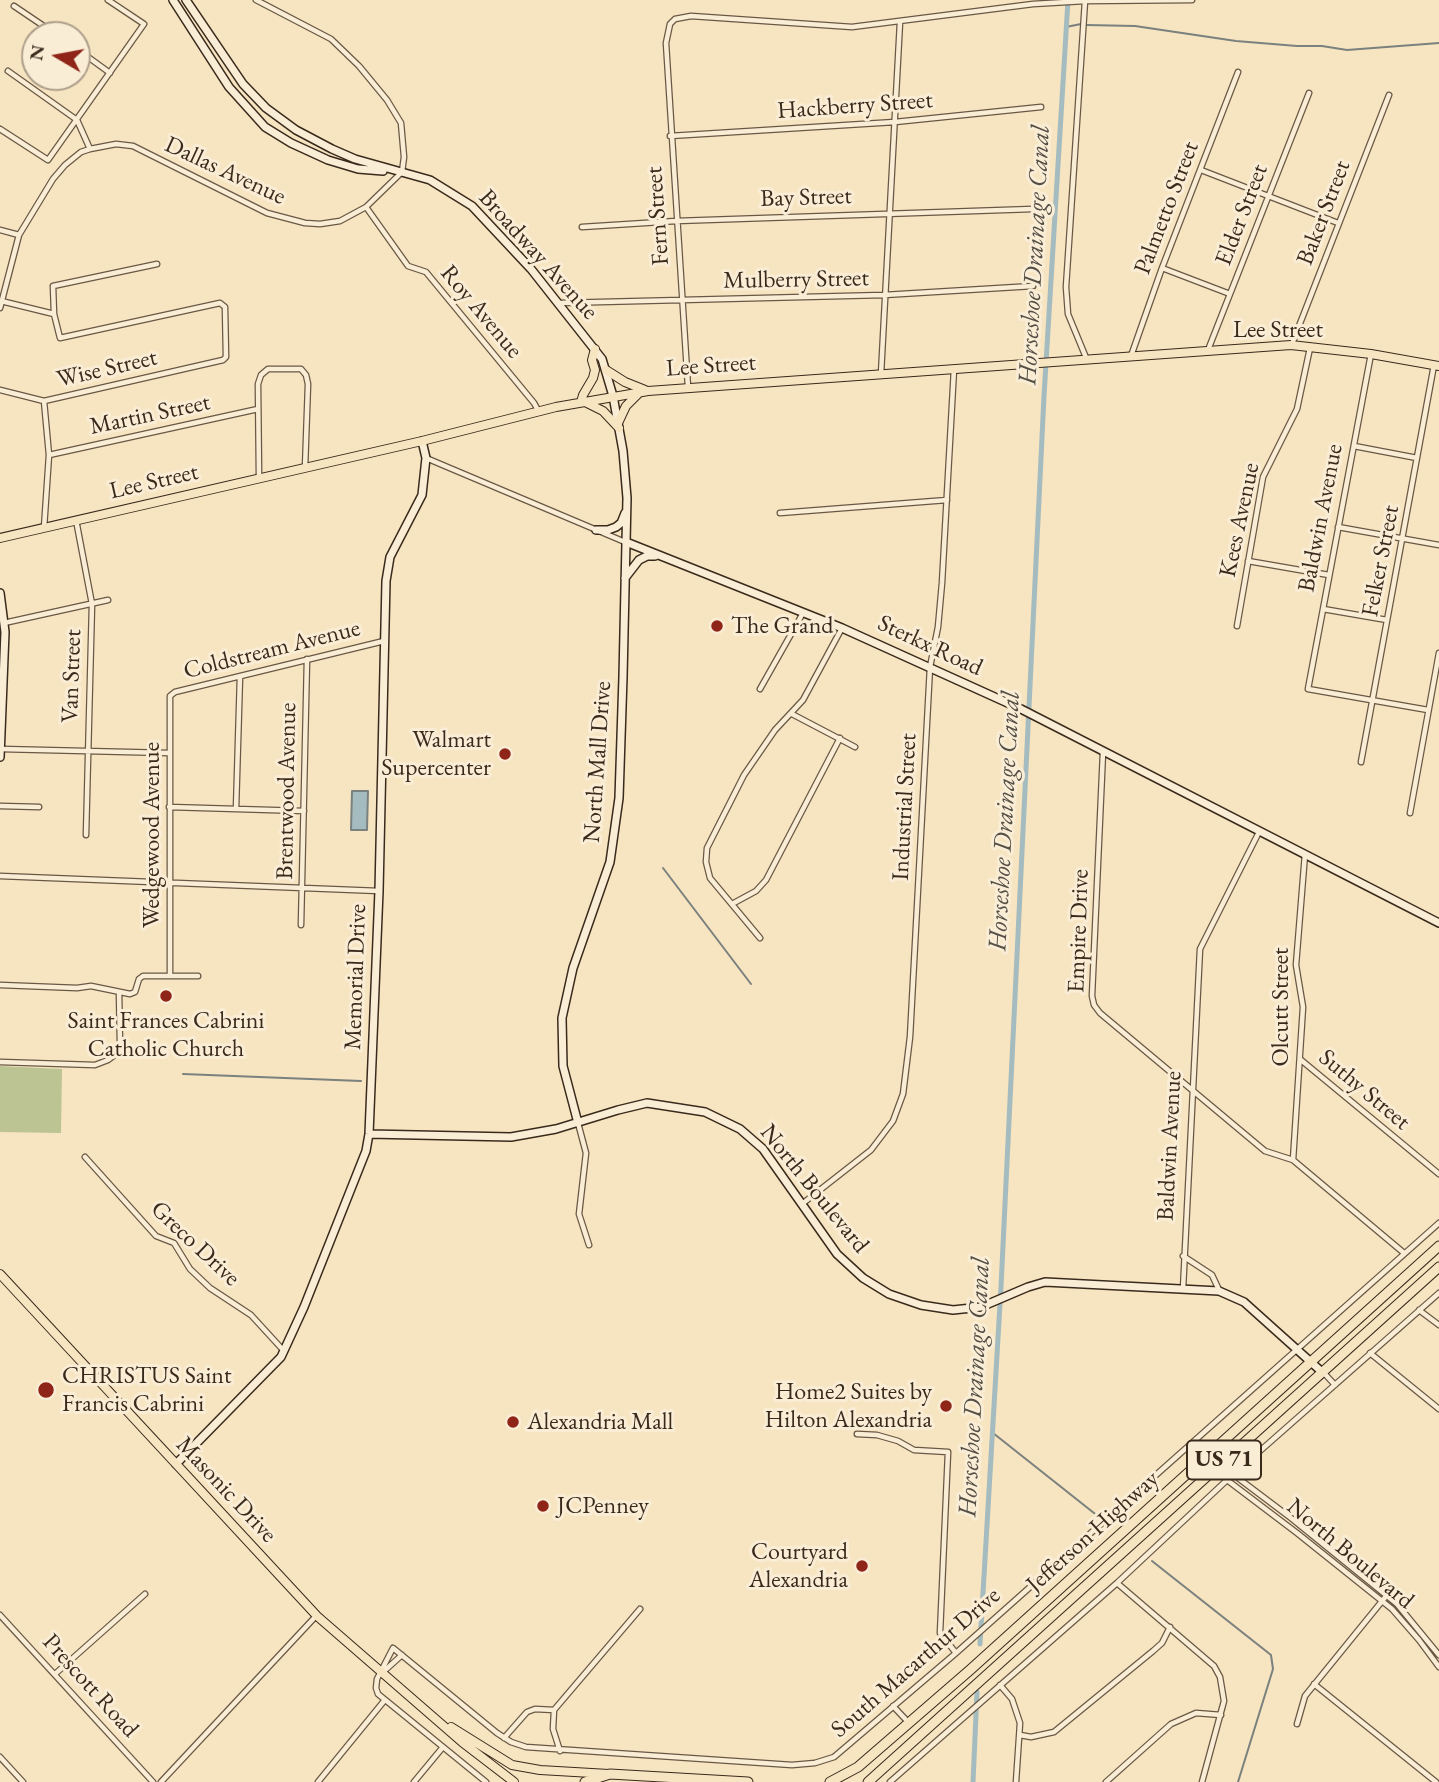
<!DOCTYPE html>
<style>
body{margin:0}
#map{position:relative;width:1439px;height:1782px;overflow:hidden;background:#f7e4c0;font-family:"EB Garamond",serif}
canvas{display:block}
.north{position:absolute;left:21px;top:21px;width:70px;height:70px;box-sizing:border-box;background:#faedd6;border:2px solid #ad9f8c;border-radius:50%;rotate:280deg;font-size:19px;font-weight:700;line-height:28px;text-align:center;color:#3a2a1c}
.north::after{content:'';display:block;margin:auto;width:24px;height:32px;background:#8f2418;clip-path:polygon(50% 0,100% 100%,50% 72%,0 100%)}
</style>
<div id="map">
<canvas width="1439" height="1782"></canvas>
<div class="north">N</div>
</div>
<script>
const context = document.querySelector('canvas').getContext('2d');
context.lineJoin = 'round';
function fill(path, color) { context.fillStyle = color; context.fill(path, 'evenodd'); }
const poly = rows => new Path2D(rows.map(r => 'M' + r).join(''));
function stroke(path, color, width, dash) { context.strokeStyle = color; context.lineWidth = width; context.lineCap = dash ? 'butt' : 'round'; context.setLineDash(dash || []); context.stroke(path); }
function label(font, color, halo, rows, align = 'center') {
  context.font = font + ' "EB Garamond",serif'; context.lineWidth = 6; context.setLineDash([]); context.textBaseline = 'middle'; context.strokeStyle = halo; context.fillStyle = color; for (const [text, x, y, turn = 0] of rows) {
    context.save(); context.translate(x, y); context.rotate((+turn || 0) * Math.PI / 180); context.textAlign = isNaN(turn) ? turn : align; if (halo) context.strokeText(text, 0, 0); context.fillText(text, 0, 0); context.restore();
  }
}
fill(poly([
 [0,1066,62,1069,61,1133,0,1132]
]), '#bcc493');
const water = poly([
 [352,791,368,791,367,830,351,830,352,791]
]);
fill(water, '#a4bbbf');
stroke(water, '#7a817e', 2);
stroke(poly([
 [1086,25,1135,26,1236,41,1297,46,1322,46,1347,50,1439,43],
 [1066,27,1081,24],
 [663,868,751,984],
 [183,1074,361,1081],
 [993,1433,1099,1517],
 [1152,1561,1271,1655,1273,1669,1238,1782]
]), '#7a817e', 2);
stroke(poly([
 [980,1644,1001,1287,1044,396,1068,0],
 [973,1782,977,1692]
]), '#a4bbbf', 5);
const street = poly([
 [1085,1,1192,0],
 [14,6,57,35],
 [77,49,110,73],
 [8,71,77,120,90,149],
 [0,129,48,160,144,24,108,0],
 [670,136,895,122,1041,107],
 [1201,170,1338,223],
 [366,207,408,266,426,272,534,403,539,412],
 [582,227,676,221,1033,209],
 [0,230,19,235],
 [1162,268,1230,294],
 [560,303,884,295,1033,286],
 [0,308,19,235,53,179,65,165,81,152,90,149,116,144,133,146,267,213,305,223,320,224,340,221,366,207,402,172,404,157,401,123,387,100,359,66,331,39,256,0],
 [54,314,53,286,157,264],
 [1292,344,1389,95],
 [1208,350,1309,93],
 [1371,354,1308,689,1428,710],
 [1131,356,1162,268,1238,72],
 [881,374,900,22],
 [688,387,666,43,670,24,675,19,691,16,852,27,1033,4,1085,1,1066,287,1068,314,1087,360],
 [0,390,44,401,223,360,226,357,225,307,220,303,60,338,54,314,1,301],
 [44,401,49,455,44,528],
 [1354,446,1417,458],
 [49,455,258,409],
 [426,458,625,542],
 [259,477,258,384,261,375,268,369,301,369,306,375,308,384,305,468],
 [780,513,947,500],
 [76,520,92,604,86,835],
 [1338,527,1439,545],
 [1248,561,1329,575],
 [1323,609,1387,620],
 [4,623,108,600],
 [1237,626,1263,477,1297,409,1310,348],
 [760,689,803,613],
 [792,714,855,747],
 [1,749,169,753],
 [1103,752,1092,996,1094,1005,1100,1013,1265,1151,1293,1160,1404,1253],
 [1361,762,1434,365],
 [0,806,39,807],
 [169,807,304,811],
 [236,809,240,676],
 [1410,813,1439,653],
 [0,876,379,891],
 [732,904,756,891,766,880,840,738],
 [301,925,307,659],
 [760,938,710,878,706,862,707,848,744,775,775,730,803,700,842,628],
 [170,975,170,696,175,692,384,641],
 [0,985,77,988,91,986,130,994,135,992,139,979,143,976,198,976],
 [1301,1060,1439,1174],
 [0,1062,95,1065,108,1060,116,1054,120,1044,119,992],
 [578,1123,586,1153,579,1214,589,1245],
 [85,1157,156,1236,174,1243,190,1269,210,1288,251,1315,284,1351],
 [1293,1160,1303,1007,1296,965,1305,854],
 [802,1204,871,1150,893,1121,903,1094,910,1037,930,667,938,627,942,583,954,369],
 [1183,1256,1212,1275,1219,1290],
 [1183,1289,1200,949,1259,832],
 [1419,1310,1439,1325],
 [1370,1353,1439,1409],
 [1324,1373,1335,1385],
 [857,1434,877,1435,898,1441,914,1450,948,1452,940,1633,956,1653],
 [1234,1475,1291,1518,1397,1604,1439,1655],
 [1227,1480,1297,1533,1392,1609,1419,1640,1439,1667],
 [1117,1583,1214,1666,1220,1677,1224,1701,1202,1782],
 [0,1615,153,1782],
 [383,1672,402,1655],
 [55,1674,145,1594],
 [1314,1684,1436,1782],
 [1000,1685,1012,1699,1020,1723,1016,1782],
 [893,1706,909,1723],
 [1297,1724,1305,1696,1387,1595],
 [1020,1735,1031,1737,1054,1732,1153,1651,1162,1643,1170,1627],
 [504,1738,527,1712,535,1709,554,1710],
 [560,1751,553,1729,554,1710,640,1609],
 [0,1757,23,1782],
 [161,1782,316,1616],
 [318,1782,384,1701],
 [414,1782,443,1747],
 [486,1782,378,1694,376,1688,377,1679,393,1648,497,1733,511,1742,526,1747,792,1765,815,1763,834,1757,956,1653,1439,1223],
 [890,1782,1117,1583,1227,1480,1439,1293],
 [1106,1782,1171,1724,1196,1713,1221,1715]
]);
const secondary = poly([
 [173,0,229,87,265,127,291,143,328,160,358,169,383,171],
 [186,0,243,84,266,108,296,130,332,149,355,159,430,180,472,206,531,269,602,359,613,396,623,451,627,498,623,677,619,798,610,862,573,968,562,1018,563,1066,578,1123],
 [596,530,608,530,616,527,621,523,625,513],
 [626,542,842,628,1021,709,1439,923],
 [625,578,639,560,647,556,655,556],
 [0,593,5,632,0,757],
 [369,1134,511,1137,556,1129,618,1110,647,1103,705,1112,740,1129,763,1149,837,1254,863,1278,889,1294,921,1305,953,1310,981,1307,1028,1287,1045,1282,1219,1291,1244,1302,1322,1372],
 [176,1464,281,1357,304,1307,366,1151,369,1134,379,891,386,581,390,557,422,495,426,458,422,441]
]);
const primary = poly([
 [606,370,625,382,645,390],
 [581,402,583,395,593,378,595,370,592,360,595,349],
 [585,402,603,411,619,428],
 [618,423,626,406,640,392],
 [0,538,422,441,556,407,648,391,1291,345,1371,354,1439,366],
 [0,1274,317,1616,462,1742,514,1782],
 [451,1727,512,1765,540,1770,609,1774]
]);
const highway = poly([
 [585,1782,610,1774,748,1782],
 [830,1782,858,1767,970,1670,1439,1246],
 [868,1782,1439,1267]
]);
stroke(street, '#695845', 7);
stroke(secondary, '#3a2a1c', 10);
stroke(primary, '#3a2a1c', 10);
stroke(highway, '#3a2a1c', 11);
stroke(street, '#faedd6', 4.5);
stroke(secondary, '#faedd6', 7);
stroke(primary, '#f7e4c0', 8);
stroke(highway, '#f7e4c0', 9);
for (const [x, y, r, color] of [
 [717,626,7,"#8f2418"],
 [505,754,7,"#8f2418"],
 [166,996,7,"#8f2418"],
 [46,1390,9,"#8f2418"],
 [946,1406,7,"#8f2418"],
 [513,1422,7,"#8f2418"],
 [543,1506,7,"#8f2418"],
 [862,1566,7,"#8f2418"]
]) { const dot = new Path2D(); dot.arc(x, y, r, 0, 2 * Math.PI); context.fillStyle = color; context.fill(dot); stroke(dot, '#faedd6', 2.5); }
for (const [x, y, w] of [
 [1224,1460,74]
]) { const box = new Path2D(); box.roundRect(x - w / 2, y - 19.5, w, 39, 5); context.fillStyle = '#faedd6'; context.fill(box); stroke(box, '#3a2a1c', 2); }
label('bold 23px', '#3a2a1c', null, [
 ["US 71",1224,1460]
]);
label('24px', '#3a2a1c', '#faedd6', [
 ["Hackberry Street",855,106,-4],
 ["Dallas Avenue",225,171,25],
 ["Bay Street",806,198,-2],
 ["Palmetto Street",1167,208,-69],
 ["Baker Street",1324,213,-69],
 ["Elder Street",1242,215,-69],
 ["Fern Street",658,216,-94],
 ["Broadway Avenue",538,255,48],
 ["Mulberry Street",796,280,-1],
 ["Roy Avenue",481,312,50],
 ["Lee Street",1278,330],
 ["Lee Street",711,366,-4],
 ["Wise Street",107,369,-13],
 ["Martin Street",150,415,-12],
 ["Lee Street",154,482,-13],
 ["Baldwin Avenue",1321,518,-79],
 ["Kees Avenue",1240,520,-78],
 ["Felker Street",1381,561,-79],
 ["Sterkx Road",930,646,25],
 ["Coldstream Avenue",272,650,-14],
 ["Van Street",72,676,-88],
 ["North Mall Drive",598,762,-86],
 ["Brentwood Avenue",287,791,-89],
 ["Industrial Street",905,807,-87],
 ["Wedgewood Avenue",152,835,-90],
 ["Empire Drive",1079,931,-88],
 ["Memorial Drive",356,977,-88],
 ["Olcutt Street",1281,1007,-90],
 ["Suthy Street",1364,1090,40],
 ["Baldwin Avenue",1170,1146,-87],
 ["North Boulevard",814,1189,51],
 ["Greco Drive",195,1244,43],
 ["Masonic Drive",226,1490,47],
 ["Jefferson Highway",1093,1532,-42],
 ["North Boulevard",1350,1554,40],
 ["South Macarthur Drive",916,1663,-41],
 ["Prescott Road",90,1686,48]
]);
label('24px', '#3a2a1c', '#faedd6', [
 ["The Grand",731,626],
 ["Walmart",491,740,"right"],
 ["Supercenter",491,768,"right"],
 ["Saint Frances Cabrini",166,1021,"center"],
 ["Catholic Church",166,1049,"center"],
 ["CHRISTUS Saint",62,1376],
 ["Francis Cabrini",62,1404],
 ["Home2 Suites by",932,1392,"right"],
 ["Hilton Alexandria",932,1420,"right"],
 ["Alexandria Mall",527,1422],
 ["JCPenney",557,1506],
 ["Courtyard",848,1552,"right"],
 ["Alexandria",848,1580,"right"]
], 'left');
label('italic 26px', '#544e45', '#faedd6', [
 ["Horseshoe Drainage Canal",1035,255,-87],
 ["Horseshoe Drainage Canal",1005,821,-87],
 ["Horseshoe Drainage Canal",975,1387,-87]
]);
</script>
